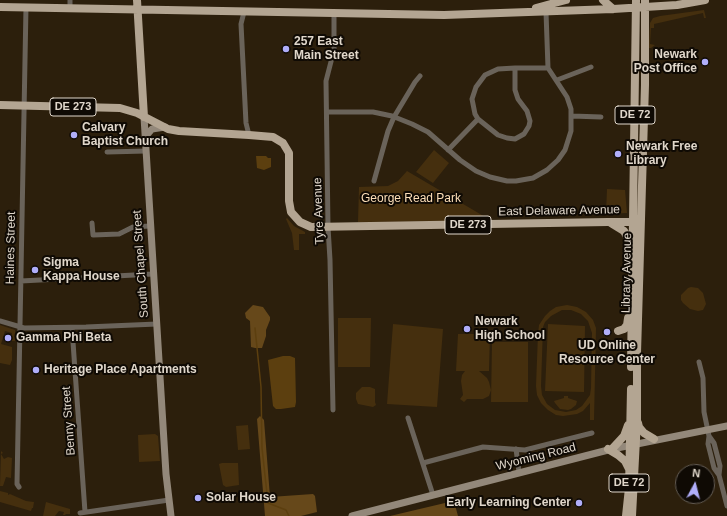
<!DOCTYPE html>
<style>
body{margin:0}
#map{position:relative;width:727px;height:516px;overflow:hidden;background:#2c1f0c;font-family:Helvetica,sans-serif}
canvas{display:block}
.north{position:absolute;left:675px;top:464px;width:40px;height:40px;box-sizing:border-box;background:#0f0a04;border:1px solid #635c54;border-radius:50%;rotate:7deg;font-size:11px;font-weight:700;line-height:16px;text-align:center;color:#e0d7cb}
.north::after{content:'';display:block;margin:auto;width:14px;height:18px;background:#b0aefa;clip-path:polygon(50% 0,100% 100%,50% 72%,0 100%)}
</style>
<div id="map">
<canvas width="727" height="516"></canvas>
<div class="north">N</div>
</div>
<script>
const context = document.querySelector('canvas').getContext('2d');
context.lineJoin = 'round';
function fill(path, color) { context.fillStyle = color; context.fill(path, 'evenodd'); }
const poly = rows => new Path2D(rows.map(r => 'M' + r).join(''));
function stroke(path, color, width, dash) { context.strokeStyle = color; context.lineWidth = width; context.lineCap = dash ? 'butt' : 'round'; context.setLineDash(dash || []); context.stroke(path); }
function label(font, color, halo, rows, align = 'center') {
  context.font = font + ' Helvetica,sans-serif'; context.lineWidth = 4; context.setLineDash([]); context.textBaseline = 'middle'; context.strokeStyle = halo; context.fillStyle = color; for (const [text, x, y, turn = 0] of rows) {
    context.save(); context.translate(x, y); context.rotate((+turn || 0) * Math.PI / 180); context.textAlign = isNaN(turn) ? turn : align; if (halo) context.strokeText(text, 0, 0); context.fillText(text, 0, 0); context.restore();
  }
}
fill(poly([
 [704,10,706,18,704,18,703,13,654,24,654,28,651,28,650,44,655,45,651,48,649,48,650,23,653,18,660,16],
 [434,150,449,163,433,183,416,172],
 [407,171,492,221,358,222,359,187,388,186,398,181],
 [607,189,625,190,627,213,606,214],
 [287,218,294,226,305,232,305,234,299,234,299,250,294,250,292,233,286,219],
 [691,287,698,288,703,293,706,304,703,310,698,311,690,309,683,303,681,300,681,295,688,288],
 [567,305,577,307,586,312,593,320,596,328,594,420,590,420,590,403,583,411,577,414,563,416,556,415,548,410,541,403,537,395,536,386,538,334,539,325,545,316,550,311,556,307],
 [562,310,571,310,581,314,588,321,592,333,591,388,590,395,582,406,576,410,566,412,555,410,547,404,542,395,541,386,543,327,545,322,551,316],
 [338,318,371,318,370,367,338,367],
 [393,324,443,329,437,407,387,404],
 [548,324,585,326,584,392,545,391],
 [0,325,15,330,15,341,10,341,12,333,5,331,1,344,12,347,12,360,10,365,0,363],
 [458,334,490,334,489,371,479,371,487,378,489,382,491,390,489,396,483,399,467,399,464,402,460,399,463,395,461,381,462,375,465,371,456,371],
 [492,342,528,342,528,402,491,402],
 [362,387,370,387,375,389,375,402,376,405,373,407,358,404,356,399,356,393],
 [564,396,568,396,568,398,577,401,576,405,571,409,568,410,560,409,555,403,554,401,564,398],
 [248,425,250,449,238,450,236,426],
 [155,434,158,436,160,461,139,462,138,435],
 [1,451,3,453,1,454,4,459,8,457,12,458,11,478,6,477,3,486,0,486],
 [222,463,238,463,239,485,226,487,223,485,219,464],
 [0,491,8,493,8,495,10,494,26,501,34,502,33,508,32,508,31,511,0,502],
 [46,502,70,509,70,514,66,514,65,515,63,515,64,512,59,511,55,516,43,516]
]), '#452f0e');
fill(poly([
 [253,305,263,307,270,317,270,320,266,330,266,336,262,348,255,348,251,347,250,321,246,318,245,313],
 [260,416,264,420,270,497,313,494,315,496,317,512,301,516,265,516,257,419],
 [445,503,451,503,455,505,458,516,390,516]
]), '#66481a');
fill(poly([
 [256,156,266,156,268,158,271,158,271,167,264,170,257,168],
 [283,356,290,356,295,358,296,402,295,407,281,409,276,409,273,406,268,360]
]), '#5c3f0f');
stroke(poly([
 [255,328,261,387,262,448,268,503,286,510,289,516]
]), '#5c3f0f', 1.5);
stroke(poly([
 [70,0,70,8],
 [244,12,241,24,246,123,249,135],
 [515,68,498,69,485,75,476,87,472,99,475,114,478,119,498,135,507,138,515,139,524,134,529,126,530,121,527,111,518,99,515,90,515,68,548,68],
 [557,80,591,67],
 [327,112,373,112,392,116,412,124,428,132,460,160,476,171,490,177,507,181,516,181,533,178,547,170,558,160,565,150,571,131,571,109,567,97,548,68,546,12],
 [572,116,601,117],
 [448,150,478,119],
 [107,152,146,151],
 [374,181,388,131,394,117,415,82,420,76],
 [92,223,93,235,119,234,133,227,150,226],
 [21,281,153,274],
 [0,321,24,328,86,327,157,324],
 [72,328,85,512],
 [699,362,703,378,704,412,709,436,708,444,714,468,719,475],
 [333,410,330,260,328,227,326,81,334,50,334,13],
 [408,418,433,495],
 [709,436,714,443,720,466,719,475,727,506],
 [516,449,519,472],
 [423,463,483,447,525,450,592,433],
 [19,487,17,484,26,7],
 [80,513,169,500]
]), '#6a635a', 5);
stroke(poly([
 [144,117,166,474,171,516],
 [145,137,152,129,165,127],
 [352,516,612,449,727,426]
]), '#93887a', 7);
stroke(poly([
 [137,0,144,117],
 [603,0,613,9],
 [0,7,444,15,613,9,677,5,705,0],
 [536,8,566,0],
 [0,105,120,108,137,113,168,129,179,131,249,135,273,137,283,143,289,153,289,201,291,212,300,222,311,227,608,222,633,222,640,218],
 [611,223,624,231,631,244],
 [618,331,624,329,627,325,628,318],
 [631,367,636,0],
 [638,423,639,427,644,433,654,439],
 [608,449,618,455,625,461,629,469],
 [612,449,624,436,628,425],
 [626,516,629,488,631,389],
 [632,516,637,420,637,353,645,85,645,0]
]), '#b3a592', 8);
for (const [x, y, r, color] of [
 [286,49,4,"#b0aefa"],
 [705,62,4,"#b0aefa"],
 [74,135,4,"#b0aefa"],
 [618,154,4,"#b0aefa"],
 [35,270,4,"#b0aefa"],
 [467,329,4,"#b0aefa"],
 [607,332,4,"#b0aefa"],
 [8,338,4,"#b0aefa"],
 [36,370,4,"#b0aefa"],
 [198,498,4,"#b0aefa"],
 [579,503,4,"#b0aefa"]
]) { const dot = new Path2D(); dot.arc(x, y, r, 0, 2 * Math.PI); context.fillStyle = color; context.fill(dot); stroke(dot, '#0f0a04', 1.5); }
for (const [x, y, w] of [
 [73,107,46],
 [635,115,40],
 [468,225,46],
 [629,483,40]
]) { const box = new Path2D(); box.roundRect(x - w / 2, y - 9, w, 18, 3); context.fillStyle = '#0f0a04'; context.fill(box); stroke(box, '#e0d7cb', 1); }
label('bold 11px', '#e0d7cb', null, [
 ["DE 273",73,107],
 ["DE 72",635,115],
 ["DE 273",468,225],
 ["DE 72",629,483]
]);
label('bold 12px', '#e0d7cb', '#0f0a04', [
 ["257 East",294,42],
 ["Main Street",294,56],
 ["Newark",697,55,"right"],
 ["Post Office",697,69,"right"],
 ["Calvary",82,128],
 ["Baptist Church",82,142],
 ["Newark Free",626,147],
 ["Library",626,161],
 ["Sigma",43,263],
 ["Kappa House",43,277],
 ["Newark",475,322],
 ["High School",475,336],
 ["Gamma Phi Beta",16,338],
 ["UD Online",607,346,"center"],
 ["Resource Center",607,360,"center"],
 ["Heritage Place Apartments",44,370],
 ["Solar House",206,498],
 ["Early Learning Center",571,503,"right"]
], 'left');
label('12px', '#fddfb8', '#0f0a04', [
 ["George Read Park",411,199]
]);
label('12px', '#e0d7cb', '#0f0a04', [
 ["Tyre Avenue",319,211,-92],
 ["East Delaware Avenue",559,211,-1],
 ["Haines Street",11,248,-89],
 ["South Chapel Street",141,264,-94],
 ["Library Avenue",627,273,-89],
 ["Benny Street",69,421,-94],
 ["Wyoming Road",536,457,-14]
]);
</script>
